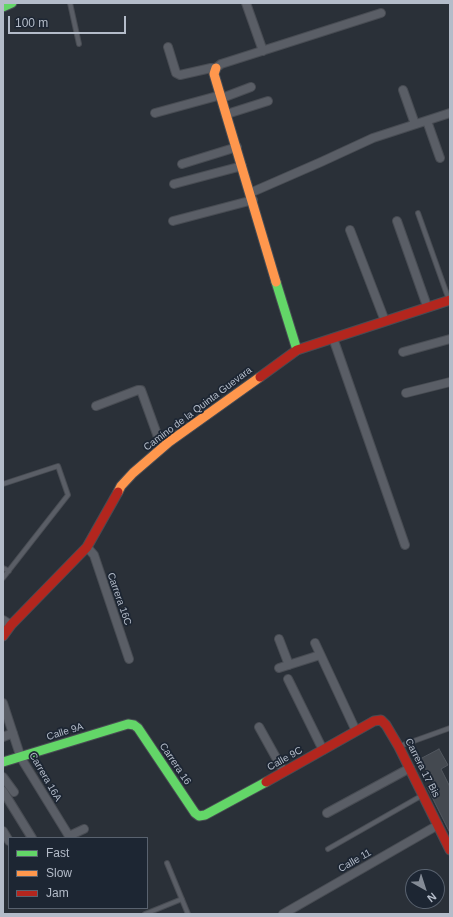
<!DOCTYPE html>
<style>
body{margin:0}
#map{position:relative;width:453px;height:917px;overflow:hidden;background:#2a3038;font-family:Arial,sans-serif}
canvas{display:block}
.frame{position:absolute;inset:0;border:4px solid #b4bcc9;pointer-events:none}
.legend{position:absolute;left:8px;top:837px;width:140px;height:72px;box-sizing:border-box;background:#1d2633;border:1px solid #59626f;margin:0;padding:5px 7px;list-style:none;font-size:12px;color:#b4bcc9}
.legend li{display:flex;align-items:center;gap:8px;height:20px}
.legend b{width:20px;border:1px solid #59626f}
.north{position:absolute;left:405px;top:869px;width:40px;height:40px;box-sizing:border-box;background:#1d2633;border:1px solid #59626f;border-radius:50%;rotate:141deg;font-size:11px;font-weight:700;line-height:16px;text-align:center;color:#b4bcc9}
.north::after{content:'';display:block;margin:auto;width:14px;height:18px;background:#848b96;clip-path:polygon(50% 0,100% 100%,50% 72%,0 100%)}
.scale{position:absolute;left:8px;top:16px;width:118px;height:18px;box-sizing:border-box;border:2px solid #b4bcc9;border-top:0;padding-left:5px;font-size:12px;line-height:14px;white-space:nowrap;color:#b4bcc9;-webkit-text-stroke:3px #1d2633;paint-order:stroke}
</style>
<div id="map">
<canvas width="453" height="917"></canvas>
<div class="frame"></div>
<ul class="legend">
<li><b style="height:5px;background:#63d668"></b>Fast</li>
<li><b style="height:5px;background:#ff974d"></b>Slow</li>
<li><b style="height:5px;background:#b3261e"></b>Jam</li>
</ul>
<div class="north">N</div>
<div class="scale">100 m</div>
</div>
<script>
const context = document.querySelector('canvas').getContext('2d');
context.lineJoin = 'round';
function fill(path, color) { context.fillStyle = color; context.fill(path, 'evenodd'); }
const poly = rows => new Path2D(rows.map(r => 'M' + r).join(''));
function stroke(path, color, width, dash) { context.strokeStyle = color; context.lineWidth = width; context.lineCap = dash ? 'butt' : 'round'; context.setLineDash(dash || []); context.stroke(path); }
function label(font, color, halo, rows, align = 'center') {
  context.font = font + ' Arial,sans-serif'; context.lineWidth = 3.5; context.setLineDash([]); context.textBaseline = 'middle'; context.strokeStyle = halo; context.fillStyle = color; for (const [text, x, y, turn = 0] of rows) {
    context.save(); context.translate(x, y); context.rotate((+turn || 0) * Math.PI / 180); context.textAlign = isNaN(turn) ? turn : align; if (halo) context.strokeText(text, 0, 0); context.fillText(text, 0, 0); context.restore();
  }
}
const building = poly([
 [439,749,448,765,441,769,450,787,450,833,427,787,434,784,420,759,439,749]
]);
fill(building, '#444950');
stroke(building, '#52575f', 1);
const lane = poly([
 [70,3,79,44],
 [418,213,449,300],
 [3,484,58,466,68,495,3,578],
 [3,568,9,571],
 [400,746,450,728],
 [328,849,421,796],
 [167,863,188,914],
 [145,914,182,899]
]);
const street = poly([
 [246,3,263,51],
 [168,47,176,73,180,75,211,68,216,68,221,64,381,13],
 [403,90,415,124],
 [222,98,251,87],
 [155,113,221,95],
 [227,114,268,101],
 [427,121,440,158],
 [182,164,237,147],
 [174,184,242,166],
 [250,193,321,162,373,138,450,113],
 [173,221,253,200],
 [397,221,427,306],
 [350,230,385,321],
 [333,338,405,545],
 [403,352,450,339],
 [406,393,450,382],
 [96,406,138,390,141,390,162,448],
 [87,547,94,555,129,659],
 [3,620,11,625],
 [279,639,289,665],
 [315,643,356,731],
 [279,668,320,655],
 [288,679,323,750],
 [3,703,21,758,69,836,84,829],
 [259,727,284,772],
 [3,737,13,733],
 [3,777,14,792],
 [3,791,32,838],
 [327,813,410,768],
 [3,831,9,841],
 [283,914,438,825]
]);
const fast = poly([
 [3,7,12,3],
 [276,282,297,350],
 [3,762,128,724,134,725,138,728,195,813,199,816,205,815,266,782]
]);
const slow = poly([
 [216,68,214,74,276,282],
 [118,492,121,486,133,473,169,442,260,377]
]);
const jam = poly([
 [260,377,297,350,450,300],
 [3,636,11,625,87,547,118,492],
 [266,782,374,721,381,720,386,725,399,747,450,850]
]);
stroke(lane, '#484c53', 6);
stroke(street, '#484c53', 10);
stroke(fast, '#484c53', 11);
stroke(slow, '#484c53', 11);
stroke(jam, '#484c53', 11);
stroke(lane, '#5a5e66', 4);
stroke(street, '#5a5e66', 8);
stroke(fast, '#63d668', 9);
stroke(slow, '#ff974d', 9);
stroke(jam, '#b3261e', 9);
label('10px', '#b4bcc9', '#1d2633', [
 ["Camino de la Quinta Guevara",198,409,-37],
 ["Carrera 16C",119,599,71],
 ["Calle 9A",65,732,-17],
 ["Calle 9C",285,759,-29],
 ["Carrera 16",175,764,56],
 ["Carrera 17 Bis",422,768,63],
 ["Carrera 16A",45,777,60],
 ["Calle 11",355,861,-30]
]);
</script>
